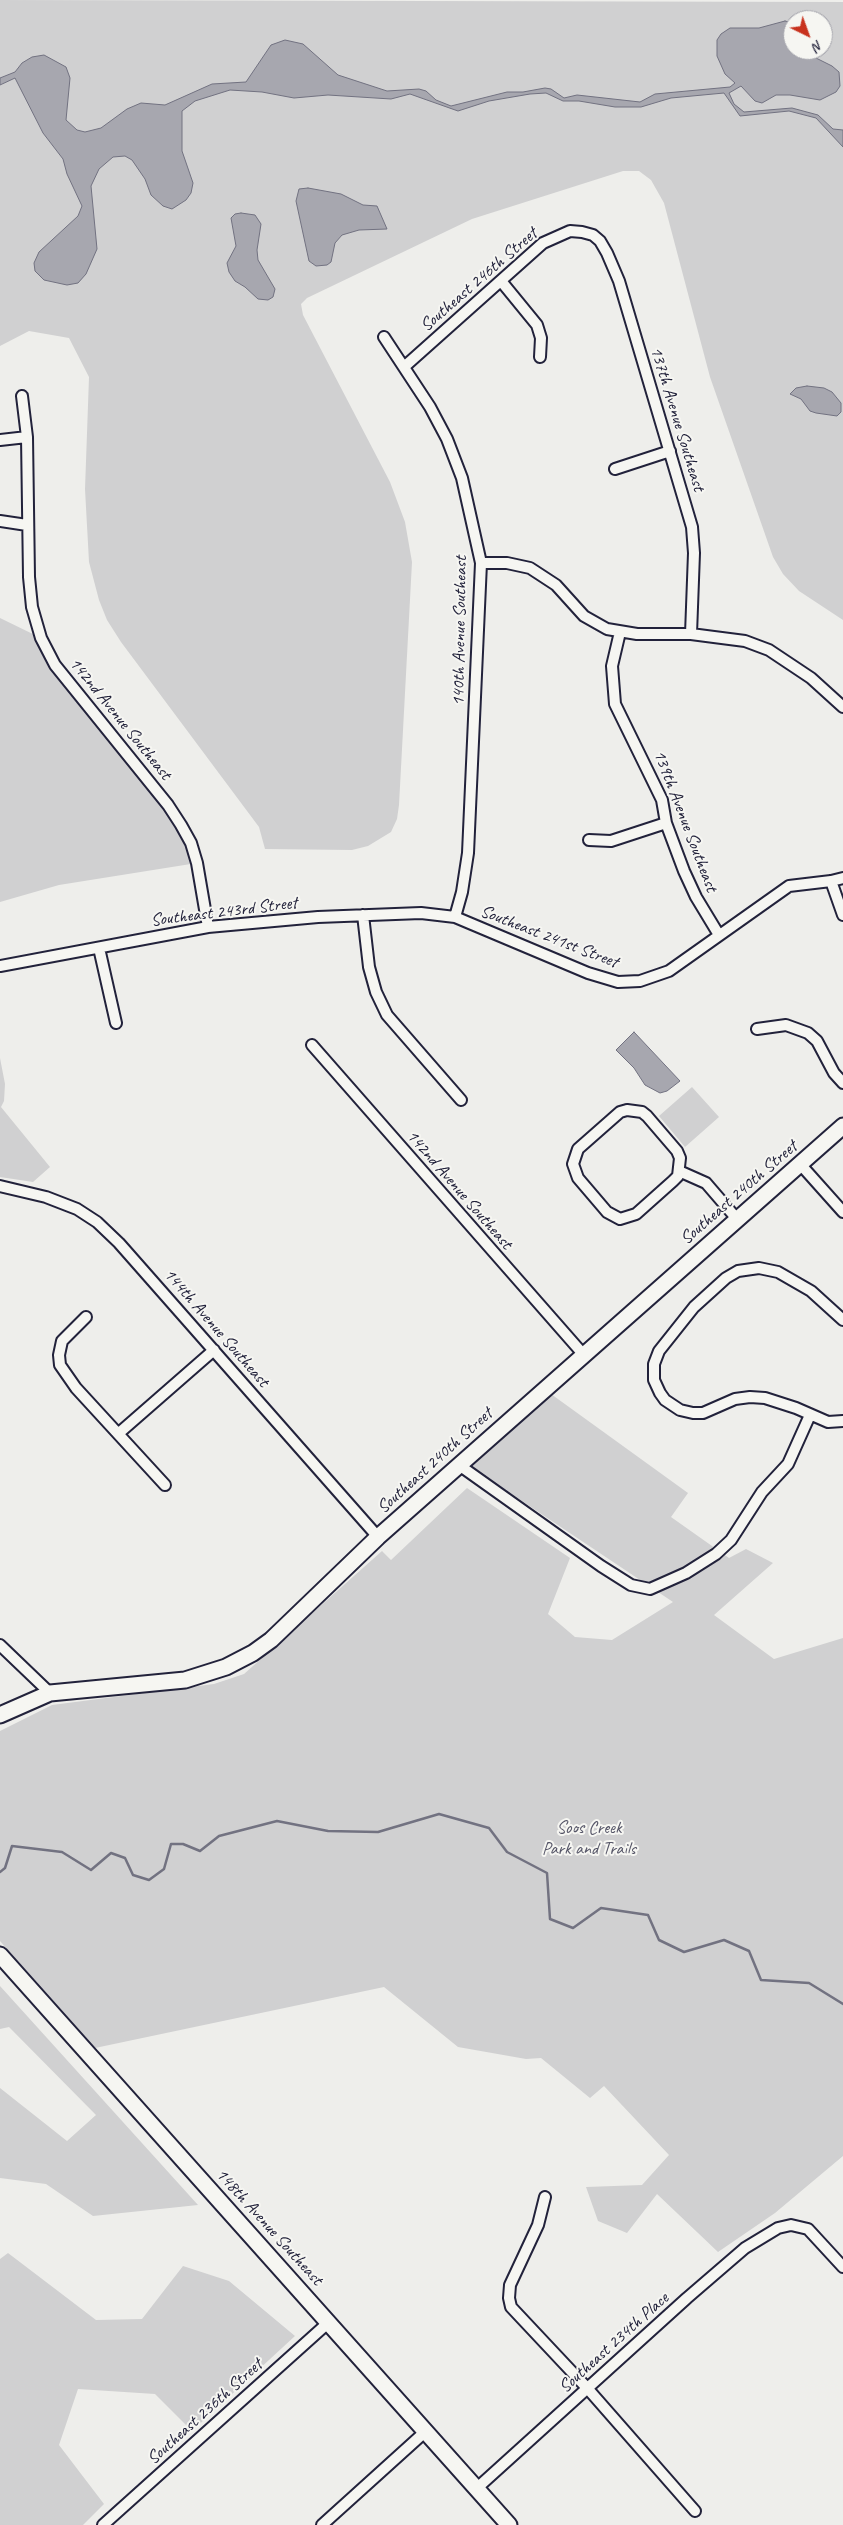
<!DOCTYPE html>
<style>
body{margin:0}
#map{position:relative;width:843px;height:2525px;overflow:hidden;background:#eeeeeb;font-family:Caveat,sans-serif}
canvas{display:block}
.north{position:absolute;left:783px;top:10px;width:50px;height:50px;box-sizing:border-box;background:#f6f6f2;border:1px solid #a1a1a9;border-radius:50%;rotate:138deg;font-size:14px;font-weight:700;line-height:20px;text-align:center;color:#22223b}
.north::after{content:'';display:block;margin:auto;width:18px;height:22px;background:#c8321e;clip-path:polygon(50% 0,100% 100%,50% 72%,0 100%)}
</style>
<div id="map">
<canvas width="843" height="2525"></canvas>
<div class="north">N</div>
</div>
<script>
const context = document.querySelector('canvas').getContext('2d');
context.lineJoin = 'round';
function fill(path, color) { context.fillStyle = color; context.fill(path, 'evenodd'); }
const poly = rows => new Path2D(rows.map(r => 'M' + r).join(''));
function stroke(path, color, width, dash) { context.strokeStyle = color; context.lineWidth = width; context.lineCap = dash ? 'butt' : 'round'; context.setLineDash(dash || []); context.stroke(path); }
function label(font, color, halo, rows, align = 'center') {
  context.font = font + ' Caveat,sans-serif'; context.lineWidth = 4; context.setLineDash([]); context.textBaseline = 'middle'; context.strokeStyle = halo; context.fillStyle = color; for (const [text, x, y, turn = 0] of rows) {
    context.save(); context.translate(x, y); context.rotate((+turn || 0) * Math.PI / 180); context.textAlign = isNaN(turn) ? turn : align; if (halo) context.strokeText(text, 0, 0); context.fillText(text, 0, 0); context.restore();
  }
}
fill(poly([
 [0,0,843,2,843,620,799,591,783,574,773,557,710,377,664,203,651,180,639,171,623,171,472,219,307,298,301,304,303,315,390,482,405,522,412,562,399,805,397,819,391,832,368,846,352,850,265,849,259,827,121,642,107,620,99,600,89,562,85,489,89,377,69,338,29,331,0,346],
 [793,20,823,20,823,50,793,50],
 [0,618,41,638,168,805,197,863,59,885,0,902],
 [0,1058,5,1084,4,1101,1,1107,50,1167,33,1182,0,1177],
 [692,1087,719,1117,685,1147,659,1116],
 [551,1394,688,1493,671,1517,729,1558,746,1549,773,1563,714,1615,774,1659,843,1638,843,2156,775,2213,718,2252,657,2194,627,2233,598,2221,586,2187,642,2185,669,2155,604,2086,590,2098,541,2058,526,2059,458,2047,384,1987,95,2048,0,1941,0,1731,52,1705,214,1684,244,1674,382,1551,391,1560,467,1488,570,1558,548,1614,575,1637,612,1640,673,1602,471,1467],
 [0,1986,198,2205,93,2216,46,2184,0,2178,0,2088,67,2141,96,2115,9,2027,0,2029],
 [8,2253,96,2320,142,2319,183,2266,229,2281,295,2336,192,2431,155,2394,78,2389,59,2445,104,2504,83,2525,0,2525,0,2259]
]), '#d0d0d1');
const water = poly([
 [785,21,793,23,793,50,808,50,814,57,832,66,839,72,840,86,836,92,820,100,790,95,776,95,762,103,755,101,741,86,729,93,734,104,744,112,792,108,818,115,833,129,843,130,843,147,816,118,789,111,740,116,724,93,671,98,641,107,615,107,579,101,563,101,546,93,530,94,489,101,458,111,410,94,391,99,328,95,294,98,262,92,230,90,195,101,182,111,182,151,193,183,191,193,186,200,172,209,163,206,151,195,145,179,132,160,125,156,113,157,99,169,91,186,97,249,86,274,78,283,67,285,44,280,35,271,34,263,39,252,78,216,82,206,67,174,63,159,43,133,15,78,0,85,0,78,15,72,22,63,32,57,44,55,66,67,70,78,66,120,77,130,85,132,101,128,127,109,141,103,165,105,212,84,246,82,271,45,285,40,303,44,338,75,387,91,419,89,426,91,436,100,451,106,507,92,523,92,545,88,551,89,564,98,577,95,640,102,655,94,730,87,735,83,725,74,717,56,717,40,721,34,730,28,759,28,785,21],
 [308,188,341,194,363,205,377,206,387,229,359,230,342,235,335,243,331,262,327,265,316,266,309,261,296,201,299,189,308,188],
 [241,213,255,215,261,224,257,250,258,260,275,289,273,297,268,300,258,299,245,287,235,281,229,272,227,263,236,246,231,218,235,214,241,213],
 [807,386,824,388,832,392,841,403,841,412,837,416,816,413,810,411,801,399,790,394,796,388,807,386],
 [634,1032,680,1081,667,1091,660,1093,645,1085,634,1068,616,1050,634,1032]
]);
fill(water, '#a7a7af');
stroke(water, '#727281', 1);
stroke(poly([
 [0,1872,5,1868,12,1846,62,1852,91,1870,111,1853,125,1858,133,1875,149,1880,164,1869,171,1844,183,1844,200,1851,219,1836,277,1821,328,1831,378,1832,439,1814,489,1828,507,1852,547,1873,550,1919,573,1928,601,1908,648,1915,659,1940,684,1952,724,1940,749,1951,761,1980,809,1983,843,2004]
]), '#727281', 2.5);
const street = poly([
 [501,281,537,325,541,338,540,357],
 [384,337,430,407,447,439,462,478,481,563,468,853,462,892,455,917],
 [404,367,543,243,570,231,582,232,593,235,600,241,607,253,619,281,692,527,694,553,691,634],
 [22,396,27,437,29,577,32,607,41,638,55,665,168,805,181,825,191,843,197,863,208,927],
 [0,440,27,437],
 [615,469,670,451],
 [0,521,27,525],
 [481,563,507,563,530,568,556,585,584,616,607,629,637,634,691,634,714,637,745,641,769,650,811,678,843,707],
 [620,632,612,666,615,704,662,800,666,823,684,871,696,897,719,935],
 [589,840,611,841,666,823],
 [831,881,843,915],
 [363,915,369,967,376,992,387,1015,461,1100],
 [99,948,116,1023],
 [0,966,208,927,318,917,421,913,455,917,588,973,618,982,640,981,669,971,789,886,831,881,843,878],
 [757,1029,786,1025,808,1033,817,1041,834,1073,843,1083],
 [312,1045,583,1354],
 [627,1110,642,1112,647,1116,677,1151,680,1158,678,1176,673,1181,636,1214,620,1219,607,1212,578,1178,573,1164,578,1149,620,1112,627,1110],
 [801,1165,843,1212],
 [679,1171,706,1183,737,1219],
 [0,1186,46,1197,77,1209,97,1222,119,1243,378,1537],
 [86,1317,62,1341,59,1355,60,1365,76,1388,165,1485],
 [843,1320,811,1291,778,1272,759,1268,738,1271,726,1278,694,1307,659,1351,654,1364,654,1380,660,1393,665,1400,680,1410,693,1413,703,1413,735,1399,750,1397,765,1398,796,1408,828,1422,843,1421],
 [119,1433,214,1350],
 [459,1465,601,1566,631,1585,650,1589,686,1573,716,1554,731,1540,762,1492,788,1464,810,1415],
 [0,1645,50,1693],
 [545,2197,538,2225,510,2285,509,2298,511,2307,588,2389,695,2511],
 [476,2489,687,2298,745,2248,778,2228,791,2225,808,2229,843,2267],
 [103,2525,329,2322],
 [322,2525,426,2431]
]);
const secondary = poly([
 [0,1715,50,1693,185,1680,226,1667,253,1653,271,1640,378,1537,843,1126],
 [0,1955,509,2525]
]);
stroke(street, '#22223b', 14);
stroke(secondary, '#22223b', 19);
stroke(street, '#f6f6f2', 10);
stroke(secondary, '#f6f6f2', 15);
label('18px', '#22223b', '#f6f6f2', [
 ["Southeast 246th Street",479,280,-41],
 ["137th Avenue Southeast",677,419,73],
 ["140th Avenue Southeast",460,631,-89],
 ["142nd Avenue Southeast",120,719,51],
 ["139th Avenue Southeast",685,821,69],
 ["Southeast 243rd Street",224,912,-7],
 ["Southeast 241st Street",549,937,21],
 ["142nd Avenue Southeast",459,1190,49],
 ["Southeast 240th Street",739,1193,-41],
 ["144th Avenue Southeast",216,1328,49],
 ["Southeast 240th Street",435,1461,-42],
 ["148th Avenue Southeast",269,2227,48],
 ["Southeast 234th Place",614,2343,-42],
 ["Southeast 236th Street",205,2412,-42]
]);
label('18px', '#565668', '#f6f6f2', [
 ["Soos Creek",589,1828],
 ["Park and Trails",589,1849]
]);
</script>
